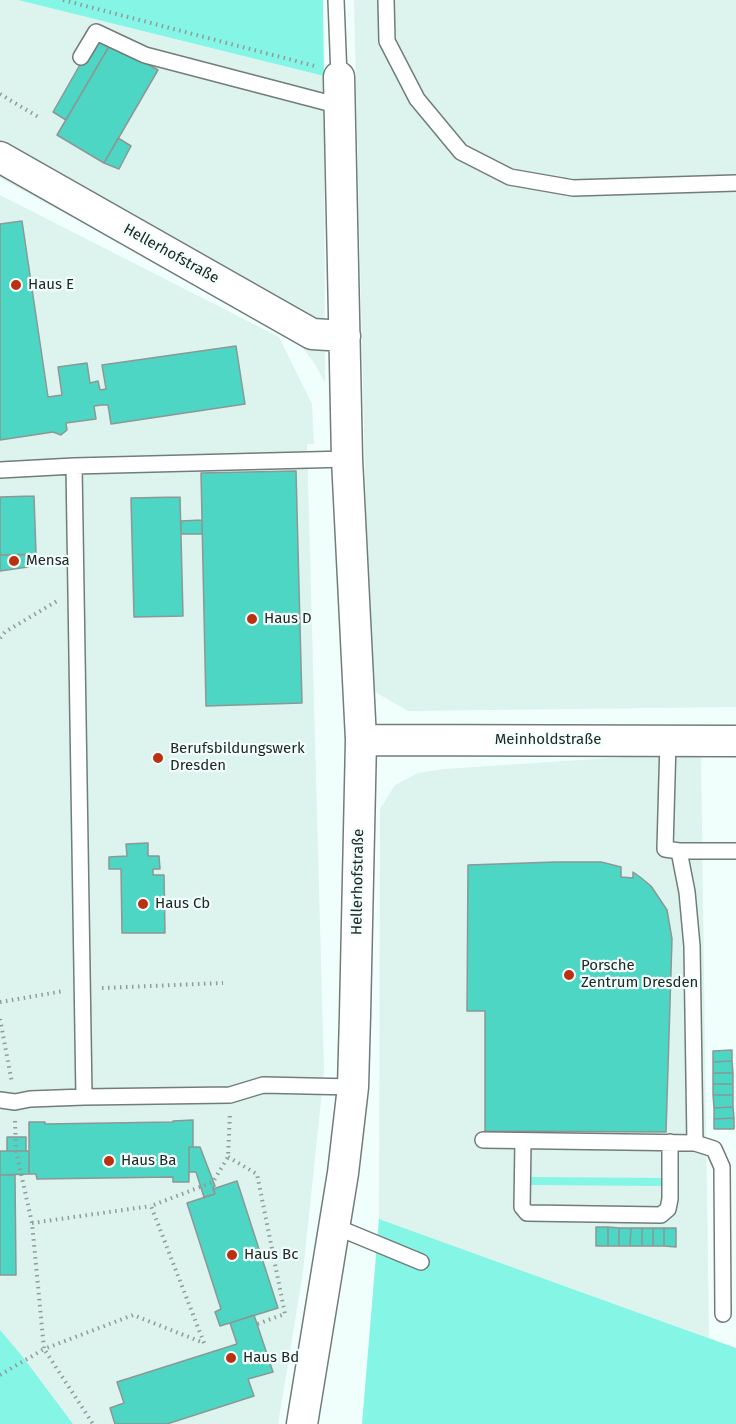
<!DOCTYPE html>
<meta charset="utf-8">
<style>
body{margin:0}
canvas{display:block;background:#f1fffc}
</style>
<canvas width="736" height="1424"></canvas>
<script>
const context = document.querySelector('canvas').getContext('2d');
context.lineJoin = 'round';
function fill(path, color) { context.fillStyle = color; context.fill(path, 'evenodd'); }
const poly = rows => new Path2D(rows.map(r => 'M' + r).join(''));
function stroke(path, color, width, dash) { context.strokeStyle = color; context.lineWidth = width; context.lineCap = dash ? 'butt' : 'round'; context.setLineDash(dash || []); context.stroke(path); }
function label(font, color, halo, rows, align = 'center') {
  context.font = font + ' "Fira Sans",sans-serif'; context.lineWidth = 4.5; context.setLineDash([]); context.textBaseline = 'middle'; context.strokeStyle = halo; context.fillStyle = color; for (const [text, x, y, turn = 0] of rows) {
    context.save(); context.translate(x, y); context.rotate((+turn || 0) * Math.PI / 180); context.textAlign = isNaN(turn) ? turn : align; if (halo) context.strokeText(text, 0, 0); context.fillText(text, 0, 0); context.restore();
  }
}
fill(poly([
 [0,0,18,0,324,76,325,383,315,364,296,339,0,178],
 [354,0,736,0,736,707,408,711,370,689],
 [0,195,279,337,312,404,314,444,307,444,324,1072,303,1272,278,1424,0,1424],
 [642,756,701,757,709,1338,379,1219,380,809,395,785,418,773,444,769]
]), '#dcf3ee');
fill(poly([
 [18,0,323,0,324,76],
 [529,1177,665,1178,665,1186,529,1185],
 [379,1219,736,1348,736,1424,362,1424],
 [0,1330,22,1356,73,1424,0,1424]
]), '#85f5e5');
const building = poly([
 [97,35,111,43,66,120,53,112,97,35],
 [111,43,158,70,104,163,57,135,111,43],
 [118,138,131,146,119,169,104,163,118,138],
 [22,221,48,397,62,395,58,367,87,363,90,383,98,381,100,390,106,389,102,365,236,346,245,404,111,424,108,405,102,405,94,406,96,419,66,423,67,430,61,435,53,432,0,440,0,224,22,221],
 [296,471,302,703,206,706,201,473,296,471],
 [34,496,36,554,0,555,0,497,34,496],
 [180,497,183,616,134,617,131,498,180,497],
 [202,520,202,534,181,534,181,521,202,520],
 [0,555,26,555,28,567,0,571,0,555],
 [148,843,148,856,159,856,160,869,153,869,153,875,164,875,165,933,122,933,121,869,109,869,109,857,127,856,126,844,148,843],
 [555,862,601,862,621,867,621,877,633,878,633,872,640,877,651,886,667,910,672,939,666,1132,485,1131,485,1011,467,1011,468,865,555,862],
 [732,1050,732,1061,713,1062,713,1051,732,1050],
 [732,1061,733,1073,713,1073,713,1062,732,1061],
 [713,1073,733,1073,733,1084,713,1084,713,1073],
 [713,1084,733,1084,733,1095,713,1095,713,1084],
 [713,1095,733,1095,733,1107,714,1108,713,1095],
 [733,1107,734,1118,714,1119,714,1108,733,1107],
 [734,1118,734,1129,714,1129,714,1119,734,1118],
 [193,1120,193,1147,189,1147,189,1182,173,1182,173,1177,37,1179,36,1174,29,1174,29,1122,45,1122,45,1124,173,1122,173,1121,193,1120],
 [7,1137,26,1137,26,1151,7,1151,7,1137],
 [189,1147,200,1147,215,1186,213,1187,215,1194,204,1197,196,1172,189,1172,189,1147],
 [0,1151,29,1151,29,1174,0,1175,0,1151],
 [0,1175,15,1175,16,1275,0,1275,0,1175],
 [237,1181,278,1308,220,1326,215,1312,221,1309,187,1203,215,1194,213,1189,237,1181],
 [596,1227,608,1227,608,1246,596,1246,596,1227],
 [608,1227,619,1228,619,1246,608,1246,608,1227],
 [619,1228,631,1228,630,1246,619,1246,619,1228],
 [631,1228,642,1228,642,1246,630,1246,631,1228],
 [642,1228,653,1228,653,1246,642,1246,642,1228],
 [653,1228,664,1228,664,1246,653,1246,653,1228],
 [664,1228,676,1228,676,1247,664,1246,664,1228],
 [254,1315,273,1372,248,1379,254,1396,167,1424,115,1424,110,1408,124,1403,117,1382,237,1344,230,1323,254,1315]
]);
fill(building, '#4ed6c5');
stroke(building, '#8b9895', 1.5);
const service = poly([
 [336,0,339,77],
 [386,0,387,41,417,99,461,152,510,177,573,188,736,183],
 [81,57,96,32,145,55,340,106],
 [74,466,84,1097],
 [0,470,74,466,347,459],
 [668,741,665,849,679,851,736,851],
 [679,851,687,892,692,946,695,1143,714,1149,722,1167,723,1314],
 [0,1100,15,1102,30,1099,84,1097,230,1095,263,1085,353,1087],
 [483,1140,695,1143],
 [523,1141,522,1207,527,1213,661,1215,668,1209,670,1199,670,1142],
 [334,1226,421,1262]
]);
const minor = poly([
 [0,157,312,334,345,336],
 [361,740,736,741],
 [302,1424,343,1173,353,1087,355,1015,361,740,347,459,339,77]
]);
stroke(service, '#717d7b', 18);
stroke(minor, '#717d7b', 33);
stroke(poly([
 [63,0,315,66],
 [0,94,40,118],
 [0,638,5,632,57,601],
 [102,988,223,983],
 [0,1002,64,991],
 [0,1019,12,1083],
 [15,1121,16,1151,32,1223,44,1349,133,1315,204,1343,151,1206,213,1182,228,1157,230,1113],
 [228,1157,257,1174,285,1314,257,1324],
 [32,1223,151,1206],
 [0,1375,44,1349,93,1424]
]), '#919b99', 4, [1.5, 4.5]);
stroke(service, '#fff', 15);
stroke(minor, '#fff', 30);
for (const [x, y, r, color] of [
 [16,285,6,"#bb3011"],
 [14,561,6,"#bb3011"],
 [252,619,6,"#bb3011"],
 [158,758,6,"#bb3011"],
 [143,904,6,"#bb3011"],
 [569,975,6,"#bb3011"],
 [109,1161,6,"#bb3011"],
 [232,1255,6,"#bb3011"],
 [231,1358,6,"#bb3011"]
]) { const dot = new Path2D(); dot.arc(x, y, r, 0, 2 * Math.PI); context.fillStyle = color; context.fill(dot); stroke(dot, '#f1fffc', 2); }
label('15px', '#222726', '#f1fffc', [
 ["Hellerhofstraße",171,254,29],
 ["Meinholdstraße",548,740],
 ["Hellerhofstraße",358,882,-89]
]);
label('15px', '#222726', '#f1fffc', [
 ["Haus E",28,285],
 ["Mensa",26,561],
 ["Haus D",264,619],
 ["Berufsbildungswerk",170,749],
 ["Dresden",170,766],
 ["Haus Cb",155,904],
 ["Porsche",581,966],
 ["Zentrum Dresden",581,983],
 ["Haus Ba",121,1161],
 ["Haus Bc",244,1255],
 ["Haus Bd",243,1358]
], 'left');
</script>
